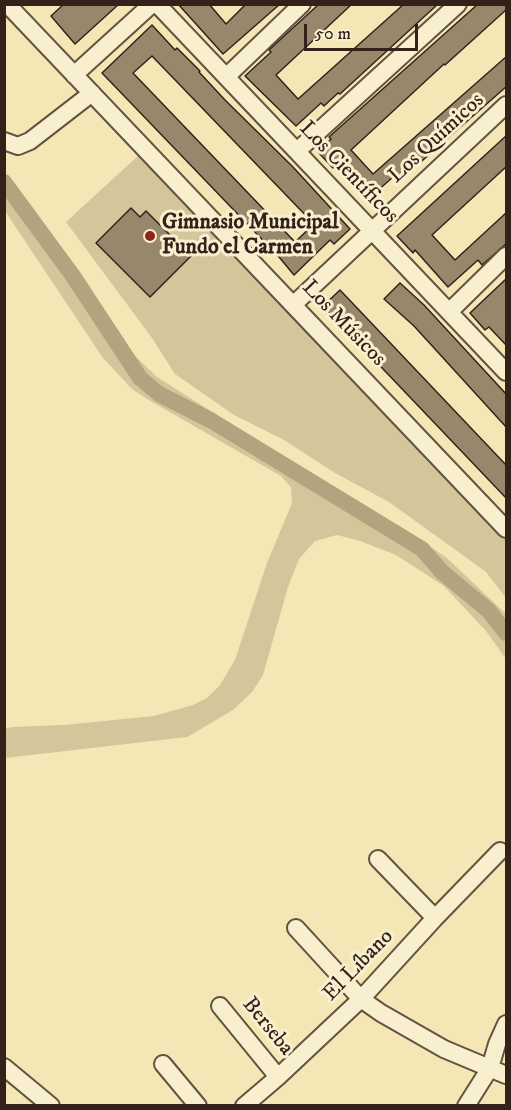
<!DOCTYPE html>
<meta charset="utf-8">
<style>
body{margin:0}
#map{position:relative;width:511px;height:1110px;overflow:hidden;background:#f5e7b5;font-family:"IM FELL DW Pica",serif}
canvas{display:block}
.frame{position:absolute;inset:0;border:6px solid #33211a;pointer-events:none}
.scale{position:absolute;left:304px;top:24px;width:114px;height:27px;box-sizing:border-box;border:3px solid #33211a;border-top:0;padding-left:8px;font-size:18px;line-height:21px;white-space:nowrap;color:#33211a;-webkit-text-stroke:4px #f8efcf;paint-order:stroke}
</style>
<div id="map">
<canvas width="511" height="1110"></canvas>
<div class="frame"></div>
<div class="scale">50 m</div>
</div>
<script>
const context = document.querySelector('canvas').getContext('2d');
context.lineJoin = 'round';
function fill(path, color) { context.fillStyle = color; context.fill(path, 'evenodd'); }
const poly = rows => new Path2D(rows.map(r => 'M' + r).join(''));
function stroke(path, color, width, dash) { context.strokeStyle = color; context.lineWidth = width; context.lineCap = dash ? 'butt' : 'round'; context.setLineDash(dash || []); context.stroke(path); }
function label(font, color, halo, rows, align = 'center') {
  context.font = font + ' "IM FELL DW Pica",serif'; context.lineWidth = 6; context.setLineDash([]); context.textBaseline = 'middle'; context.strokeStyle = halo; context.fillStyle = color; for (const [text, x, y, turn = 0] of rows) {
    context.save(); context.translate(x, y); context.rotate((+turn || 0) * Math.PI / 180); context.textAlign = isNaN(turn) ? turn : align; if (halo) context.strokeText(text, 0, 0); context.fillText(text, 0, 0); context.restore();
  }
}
fill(poly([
 [140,154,506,535,506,598,486,572,389,502,335,473,284,440,234,415,175,374,152,338,66,222],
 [5,173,134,355,157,377,348,498,401,527,447,558,506,614,506,659,486,631,444,586,396,555,360,541,337,535,315,541,299,559,288,587,263,675,252,692,233,710,187,737,5,758,5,729,12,727,64,725,154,716,193,705,207,698,220,685,235,660,267,563,292,503,291,487,281,476,147,399,132,389,103,358,5,211]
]), '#d4c59b');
stroke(poly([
 [4,182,73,276,140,378,159,394,212,421,422,549,442,572,489,611,506,633]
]), '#b3a480', 16);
const building = poly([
 [64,4,119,4,75,44,51,16,64,4],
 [178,4,209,4,226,24,246,4,280,4,223,54,178,4],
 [319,4,352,4,276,75,298,99,404,4,438,4,340,94,338,93,324,106,321,103,296,126,245,76,271,52,269,50,319,4],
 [478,4,507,4,507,9,445,65,444,64,351,150,373,174,507,56,507,86,398,182,393,177,367,200,336,166,333,168,318,152,331,139,329,137,339,128,478,4],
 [152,25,175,50,177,48,200,71,199,72,225,100,293,167,350,229,334,244,330,240,294,275,279,257,102,73,152,25],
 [152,56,314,224,295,242,133,73,152,56],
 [507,135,507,166,432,235,455,260,507,212,507,243,482,265,478,260,448,287,415,250,413,253,397,236,507,135],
 [131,208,140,217,146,211,191,256,150,297,96,243,131,208],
 [507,278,507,346,489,327,485,330,470,313,507,278],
 [400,283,424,305,507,395,507,428,414,326,384,299,400,283],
 [340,290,507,466,507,499,323,306,340,290]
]);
fill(building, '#98886b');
stroke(building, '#33211a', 1.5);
const minor = poly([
 [7,4,506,529],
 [157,4,506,372],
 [74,75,152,4],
 [226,77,302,4],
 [4,141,18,146,30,141,92,93],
 [297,151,458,4],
 [293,305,506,105],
 [449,312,506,256],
 [378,859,435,918],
 [296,928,361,999,381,1013,444,1049,506,1075],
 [220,1006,278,1077],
 [163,1064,198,1106],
 [4,1067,51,1106],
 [244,1106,278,1077,361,999,435,918,500,851],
 [466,1106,490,1068,497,1044,506,1024]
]);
stroke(minor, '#645241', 20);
stroke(minor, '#f8efcf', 16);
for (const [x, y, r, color] of [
 [150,236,6,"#8f2418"]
]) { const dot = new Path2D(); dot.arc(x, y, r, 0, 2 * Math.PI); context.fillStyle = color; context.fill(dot); stroke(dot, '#f8efcf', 2); }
label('22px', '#33211a', '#f8efcf', [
 ["Los Químicos",437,139,-43],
 ["Los Científicos",348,173,46],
 ["Los Músicos",343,324,46],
 ["El Líbano",359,966,-46],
 ["Berseba",267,1027,51]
]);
label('bold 22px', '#33211a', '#f8efcf', [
 ["Gimnasio Municipal",162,223],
 ["Fundo el Carmen",162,248]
], 'left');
</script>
